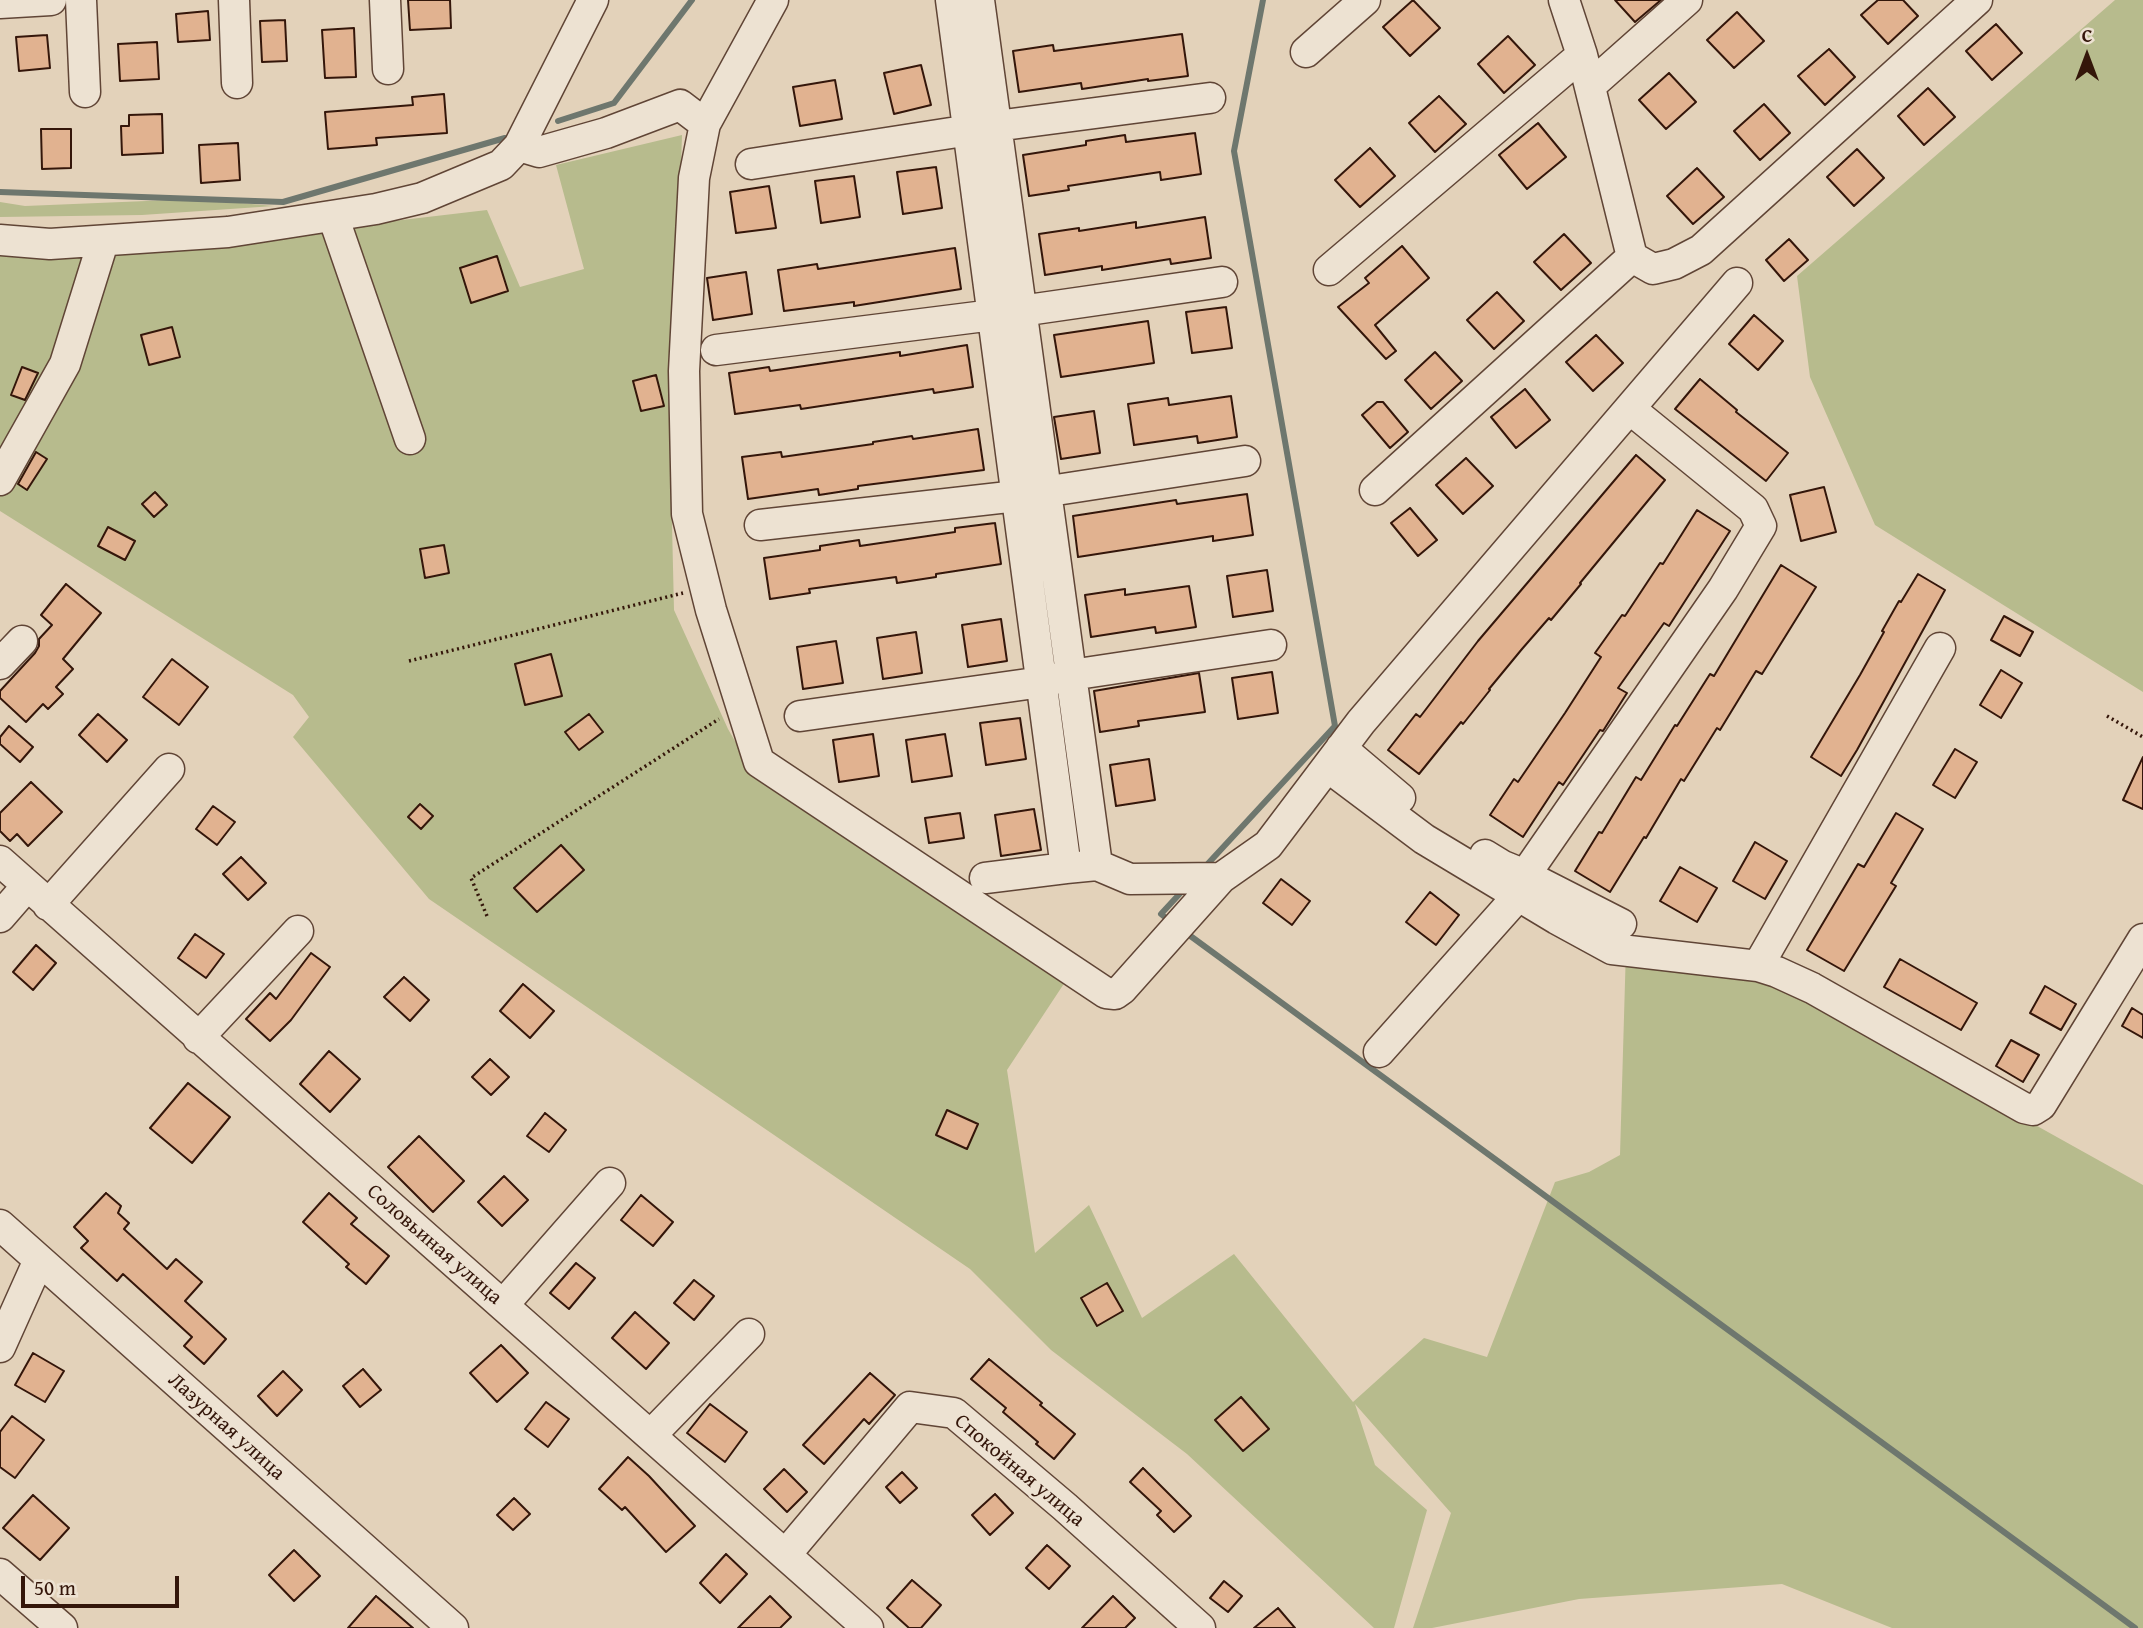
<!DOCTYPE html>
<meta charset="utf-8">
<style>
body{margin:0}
#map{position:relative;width:2143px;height:1628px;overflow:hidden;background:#e3d2ba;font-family:"Gentium Book Plus",serif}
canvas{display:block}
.north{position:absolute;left:2052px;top:21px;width:70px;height:70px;-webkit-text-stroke:5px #ede2d2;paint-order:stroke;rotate:0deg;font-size:19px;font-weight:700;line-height:28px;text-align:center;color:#34160a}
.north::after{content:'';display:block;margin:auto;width:24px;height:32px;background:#34160a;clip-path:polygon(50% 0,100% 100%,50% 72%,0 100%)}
.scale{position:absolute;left:21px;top:1576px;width:158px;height:32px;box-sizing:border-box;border:4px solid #34160a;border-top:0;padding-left:9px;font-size:21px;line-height:24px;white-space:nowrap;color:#34160a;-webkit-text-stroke:5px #ede2d2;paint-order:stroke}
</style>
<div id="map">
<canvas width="2143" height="1628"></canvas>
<div class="north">С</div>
<div class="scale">50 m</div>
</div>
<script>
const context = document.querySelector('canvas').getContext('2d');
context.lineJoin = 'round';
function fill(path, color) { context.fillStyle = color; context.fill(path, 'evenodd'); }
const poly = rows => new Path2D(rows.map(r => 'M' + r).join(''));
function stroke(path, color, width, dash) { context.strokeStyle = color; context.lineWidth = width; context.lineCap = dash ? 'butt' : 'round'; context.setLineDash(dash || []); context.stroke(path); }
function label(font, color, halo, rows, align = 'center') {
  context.font = font + ' "Gentium Book Plus",serif'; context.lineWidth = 6; context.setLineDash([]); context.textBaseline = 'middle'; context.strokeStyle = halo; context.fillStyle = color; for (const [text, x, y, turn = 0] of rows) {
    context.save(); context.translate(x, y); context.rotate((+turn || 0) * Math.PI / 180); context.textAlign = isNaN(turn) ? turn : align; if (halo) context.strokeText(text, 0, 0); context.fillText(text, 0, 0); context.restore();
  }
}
fill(poly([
 [2115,0,2143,0,2143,692,1875,525,1810,377,1797,276],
 [682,135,671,482,674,610,728,729,755,776,1071,973,1007,1070,1035,1253,1089,1205,1142,1318,1234,1254,1353,1402,1424,1338,1487,1357,1555,1182,1589,1172,1620,1155,1626,948,1664,970,1784,985,2143,1185,2143,1628,1892,1628,1782,1584,1579,1599,1432,1628,1413,1628,1451,1513,1355,1404,1375,1465,1427,1510,1394,1628,1374,1628,1187,1454,1051,1350,970,1269,429,899,293,737,309,717,293,695,0,511,0,249,87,257,487,210,520,287,584,269,556,165],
 [195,199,274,206,142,215,0,217,0,202,25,206]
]), '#b7bb8d');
stroke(poly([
 [558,121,614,103,692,0],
 [0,192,283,202,505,138],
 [1203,869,1335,726,1234,151,1263,0],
 [1171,922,1161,914,1186,887],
 [1185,932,2135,1628]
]), '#6e776e', 6);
const building = poly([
 [408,0,450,0,451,28,410,30,408,0],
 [1413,0,1440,28,1410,56,1383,27,1413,0],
 [1615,0,1661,0,1635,22,1615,0],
 [1878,0,1903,0,1918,16,1888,44,1861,15,1878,0],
 [208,11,210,40,178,42,176,14,208,11],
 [1737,12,1764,41,1734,68,1707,40,1737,12],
 [285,20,287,61,262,62,260,21,285,20],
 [1996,24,2022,53,1992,80,1966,51,1996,24],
 [354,28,356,77,325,78,322,30,354,28],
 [1182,34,1188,76,1148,81,1148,79,1082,89,1081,83,1019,92,1013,51,1053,45,1054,51,1182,34],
 [47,35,50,68,19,71,16,37,47,35],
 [1508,36,1535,65,1504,93,1478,64,1508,36],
 [157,42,159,79,120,81,118,44,157,42],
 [1829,49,1855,77,1825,105,1798,76,1829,49],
 [921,65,931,105,894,114,884,73,921,65],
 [1669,73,1696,102,1666,129,1639,100,1669,73],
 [835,80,842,119,800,126,793,87,835,80],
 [1928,88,1955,117,1924,145,1898,116,1928,88],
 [444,94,447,133,376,138,377,145,328,149,325,112,413,105,412,97,444,94],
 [1439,96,1466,124,1435,152,1409,123,1439,96],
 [1764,104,1790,133,1760,160,1734,131,1764,104],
 [162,114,163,153,122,155,121,126,129,126,129,115,162,114],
 [1538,123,1566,157,1527,189,1499,155,1538,123],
 [41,129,71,129,71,168,42,169,41,129],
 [1195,133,1201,174,1161,180,1160,172,1068,186,1069,190,1029,196,1023,155,1086,145,1086,141,1125,135,1126,142,1195,133],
 [238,143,240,180,201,183,199,145,238,143],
 [1370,148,1395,176,1360,207,1335,180,1370,148],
 [1857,149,1884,178,1854,206,1827,177,1857,149],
 [936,167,942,208,903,214,897,172,936,167],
 [1697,168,1724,197,1693,224,1667,196,1697,168],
 [854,176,860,217,821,223,815,181,854,176],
 [769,186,776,228,736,233,730,192,769,186],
 [1205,217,1211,258,1171,264,1170,259,1102,270,1102,266,1045,275,1039,234,1079,228,1079,231,1136,222,1136,228,1205,217],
 [1564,234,1591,263,1561,290,1534,262,1564,234],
 [1789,239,1808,260,1784,281,1766,260,1789,239],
 [1402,246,1429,278,1375,325,1396,351,1386,359,1338,307,1369,283,1365,278,1402,246],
 [955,248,961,289,854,306,854,302,784,311,778,270,817,264,818,269,955,248],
 [497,256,508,291,471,303,460,268,497,256],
 [746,272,752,314,713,320,707,278,746,272],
 [1497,292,1524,321,1494,349,1467,320,1497,292],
 [1226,307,1232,348,1192,353,1186,312,1226,307],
 [1754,315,1783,341,1758,370,1729,344,1754,315],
 [1148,321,1154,363,1061,377,1054,335,1148,321],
 [172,327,180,357,149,365,141,335,172,327],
 [1596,335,1623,363,1593,391,1566,362,1596,335],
 [967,345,973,387,934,393,933,389,801,409,800,405,735,414,729,373,769,367,770,371,900,352,900,356,967,345],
 [1435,352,1462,381,1431,409,1405,380,1435,352],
 [22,367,38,373,25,400,11,395,22,367],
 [656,375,664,406,641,411,633,381,656,375],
 [1700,379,1737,410,1736,412,1788,453,1766,481,1675,409,1700,379],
 [1525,389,1550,420,1516,448,1491,417,1525,389],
 [1231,396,1237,437,1198,443,1197,436,1134,445,1128,404,1168,398,1169,405,1231,396],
 [1377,402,1383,402,1408,432,1390,448,1362,415,1377,402],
 [1094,411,1100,453,1061,459,1054,417,1094,411],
 [978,429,984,470,858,486,858,489,819,495,818,489,748,499,742,457,781,452,782,457,873,444,873,442,912,436,913,439,978,429],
 [36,452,47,459,27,490,18,484,36,452],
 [1636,455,1665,480,1580,583,1581,584,1551,620,1549,618,1522,649,1489,689,1490,690,1463,724,1461,722,1419,774,1388,750,1416,714,1420,717,1478,641,1636,455],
 [1466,458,1493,486,1463,514,1436,485,1466,458],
 [1824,487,1836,532,1801,541,1790,495,1824,487],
 [155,492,167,505,154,517,142,504,155,492],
 [1247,494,1253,535,1213,541,1213,536,1078,557,1073,516,1176,500,1177,504,1247,494],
 [1410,508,1437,540,1418,556,1391,523,1410,508],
 [1697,510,1730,531,1669,626,1664,623,1618,688,1627,693,1603,731,1600,730,1563,785,1559,782,1523,837,1490,815,1514,779,1518,782,1565,713,1601,657,1595,653,1622,615,1625,616,1660,563,1663,564,1697,510],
 [995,523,1001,564,936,574,936,577,897,583,896,577,809,589,810,593,770,599,764,558,820,550,820,546,859,540,860,546,955,532,955,528,995,523],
 [108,527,135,541,125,560,98,546,108,527],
 [444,545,449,573,425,578,420,549,444,545],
 [1781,565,1816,587,1762,674,1756,671,1720,730,1717,728,1684,781,1681,779,1646,838,1644,837,1610,892,1575,871,1599,832,1602,833,1636,777,1641,780,1675,725,1677,726,1710,674,1714,676,1781,565],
 [1267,570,1273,611,1233,617,1227,576,1267,570],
 [1918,574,1945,590,1857,750,1841,776,1811,757,1860,675,1884,632,1882,631,1899,601,1901,602,1918,574],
 [66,584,101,613,63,659,73,669,56,687,63,694,48,709,43,704,26,722,0,698,0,691,35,653,39,646,39,639,52,625,41,615,66,584],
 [1189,586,1196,627,1156,633,1155,627,1091,637,1085,595,1125,589,1125,595,1189,586],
 [2004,616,2033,632,2020,656,1991,640,2004,616],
 [1001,619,1007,661,968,667,962,625,1001,619],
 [916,632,922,673,883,679,877,638,916,632],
 [836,641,843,683,803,689,797,647,836,641],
 [551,654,562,696,525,705,515,664,551,654],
 [172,659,208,687,179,725,143,697,172,659],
 [2001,670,2022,683,2001,718,1980,705,2001,670],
 [1272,672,1278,713,1238,719,1232,678,1272,672],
 [1199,673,1205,712,1138,721,1139,726,1100,732,1094,691,1199,673],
 [98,714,127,740,107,762,79,735,98,714],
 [589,714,603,732,579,750,565,732,589,714],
 [1020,718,1026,759,986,765,980,723,1020,718],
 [9,726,33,747,20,762,0,744,0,737,9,726],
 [873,734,879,776,839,782,833,740,873,734],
 [945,734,952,776,912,782,906,740,945,734],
 [1955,749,1977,762,1955,798,1933,785,1955,749],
 [2143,757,2143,809,2123,800,2143,757],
 [1149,759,1155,800,1116,806,1110,765,1149,759],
 [31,782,62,812,28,846,17,834,10,841,0,831,0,813,31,782],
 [420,804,433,816,421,829,408,817,420,804],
 [213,806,235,822,217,845,196,829,213,806],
 [1034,809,1041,850,1001,856,995,815,1034,809],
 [960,813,964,838,929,843,925,818,960,813],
 [1896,813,1923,829,1891,883,1896,886,1844,971,1807,950,1858,864,1864,867,1896,813],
 [1755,842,1787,861,1765,899,1733,881,1755,842],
 [561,845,584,870,537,912,514,888,561,845],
 [241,857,266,883,248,900,223,874,241,857],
 [1680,867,1717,888,1697,922,1660,901,1680,867],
 [1281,879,1310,901,1292,925,1263,903,1281,879],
 [1430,892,1459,915,1436,945,1406,922,1430,892],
 [195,934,224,954,206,978,178,958,195,934],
 [36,945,56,963,33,990,13,972,36,945],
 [311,953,330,967,291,1020,270,1041,246,1019,270,993,276,999,311,953],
 [1900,959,1977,1003,1961,1030,1884,987,1900,959],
 [404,977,429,1000,410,1021,384,997,404,977],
 [523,984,554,1011,530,1038,500,1011,523,984],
 [2045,986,2076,1004,2061,1030,2030,1013,2045,986],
 [2132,1008,2143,1015,2143,1038,2122,1026,2132,1008],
 [2011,1040,2039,1055,2023,1082,1996,1066,2011,1040],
 [329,1051,360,1079,330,1112,300,1084,329,1051],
 [490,1059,509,1077,491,1095,472,1077,490,1059],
 [188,1083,230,1117,192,1163,150,1128,188,1083],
 [947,1110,978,1124,967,1149,936,1135,947,1110],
 [545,1113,566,1130,549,1152,527,1136,545,1113],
 [419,1136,464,1181,433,1212,388,1167,419,1136],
 [504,1176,528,1200,502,1226,478,1202,504,1176],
 [106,1193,121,1206,118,1213,129,1223,124,1229,167,1269,176,1259,202,1282,185,1301,226,1339,204,1364,184,1346,192,1337,123,1274,117,1281,81,1248,88,1241,74,1227,106,1193],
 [329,1193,357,1218,351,1224,389,1256,366,1284,346,1267,349,1264,303,1222,329,1193],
 [641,1195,673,1222,653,1246,621,1220,641,1195],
 [576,1263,595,1278,569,1309,550,1293,576,1263],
 [694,1280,714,1296,694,1320,674,1303,694,1280],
 [1107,1283,1123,1311,1097,1326,1081,1298,1107,1283],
 [635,1312,669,1343,646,1369,612,1338,635,1312],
 [501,1345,528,1373,497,1402,470,1373,501,1345],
 [33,1353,64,1371,45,1402,15,1385,33,1353],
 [989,1359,1042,1403,1040,1405,1075,1434,1054,1459,1036,1444,1038,1442,1003,1412,1006,1408,971,1379,989,1359],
 [363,1369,381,1390,360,1407,343,1386,363,1369],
 [283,1371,302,1390,277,1416,258,1396,283,1371],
 [870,1373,895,1395,869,1424,864,1419,824,1464,803,1445,870,1373],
 [1241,1397,1269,1429,1243,1451,1215,1420,1241,1397],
 [546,1402,569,1419,548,1447,525,1429,546,1402],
 [710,1404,747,1432,725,1462,687,1433,710,1404],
 [12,1416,44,1440,15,1478,0,1467,0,1432,12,1416],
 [628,1457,649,1476,695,1526,666,1552,625,1507,622,1510,599,1489,628,1457],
 [1143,1468,1191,1516,1174,1532,1157,1515,1161,1511,1130,1482,1143,1468],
 [784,1469,807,1492,787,1512,764,1489,784,1469],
 [902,1472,917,1488,900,1503,886,1487,902,1472],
 [995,1494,1013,1513,990,1535,972,1515,995,1494],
 [33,1495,69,1528,40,1560,3,1528,33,1495],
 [514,1498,530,1514,513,1530,497,1515,514,1498],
 [1047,1545,1070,1566,1049,1589,1026,1568,1047,1545],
 [294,1550,320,1576,294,1601,269,1575,294,1550],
 [726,1554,747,1574,720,1603,700,1583,726,1554],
 [912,1580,941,1605,921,1628,909,1628,887,1608,912,1580],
 [1224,1581,1242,1596,1228,1612,1210,1598,1224,1581],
 [376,1596,413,1628,348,1628,376,1596],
 [770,1596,791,1617,780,1628,738,1628,770,1596],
 [1113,1596,1135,1618,1125,1628,1082,1628,1113,1596],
 [1278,1608,1295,1628,1254,1628,1278,1608]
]);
fill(building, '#e1b290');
stroke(building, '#34160a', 2);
const minor = poly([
 [81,0,85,92],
 [234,0,237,83],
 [385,0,388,69],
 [951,0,1066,868,1097,865,979,0],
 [1564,0,1582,55],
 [0,3,51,0],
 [1306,52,1365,0],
 [1590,86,1687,0],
 [705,124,773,0],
 [519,146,539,152,606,133,680,105,705,124,694,178,684,371,687,514,711,610,759,762,1106,993,1115,994,1122,989,1221,878],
 [751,164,996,126,1210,98],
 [333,216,410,439],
 [0,240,50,244,228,232,376,209,422,198,501,165,519,146,593,0],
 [1632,257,1653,269,1674,264,1701,250,1977,0],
 [1329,270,1582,55,1632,257,1375,490],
 [716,350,993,315,1222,282],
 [0,480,65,364,103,242],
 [760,525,1017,496,1245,461],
 [0,664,22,641],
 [800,716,1042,682,1071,675,1271,645],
 [1341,748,1400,798],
 [1328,767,1424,839,1557,919,1612,949,1758,966,1777,972,1812,988,2024,1108,2033,1110,2041,1105,2143,939],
 [1485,855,1503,866,1525,875,1723,589,1761,526,1753,509,1630,409],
 [0,861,868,1628],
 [1097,865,1130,879,1221,878,1268,845,1361,722,1737,283],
 [1525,875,1621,924],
 [985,878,1066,868],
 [48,905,169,769],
 [0,917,27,886],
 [1758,966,1940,648],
 [198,1038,298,931],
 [1379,1052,1518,896],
 [0,1225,453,1628],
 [503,1305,610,1183],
 [0,1347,39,1260],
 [651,1435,749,1334],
 [786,1554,910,1407,954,1413,1065,1507,1200,1628],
 [0,1574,62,1628]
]);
stroke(minor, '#604536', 33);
stroke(poly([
 [409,661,683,593],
 [2107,716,2143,737],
 [487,916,471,878,719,719]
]), '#34160a', 3.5, [2, 3.5]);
stroke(minor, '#ede2d2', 30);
label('21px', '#34160a', '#ede2d2', [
 ["Соловьиная улица",434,1245,41],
 ["Лазурная улица",226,1427,42],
 ["Спокойная улица",1019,1471,40]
]);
</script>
